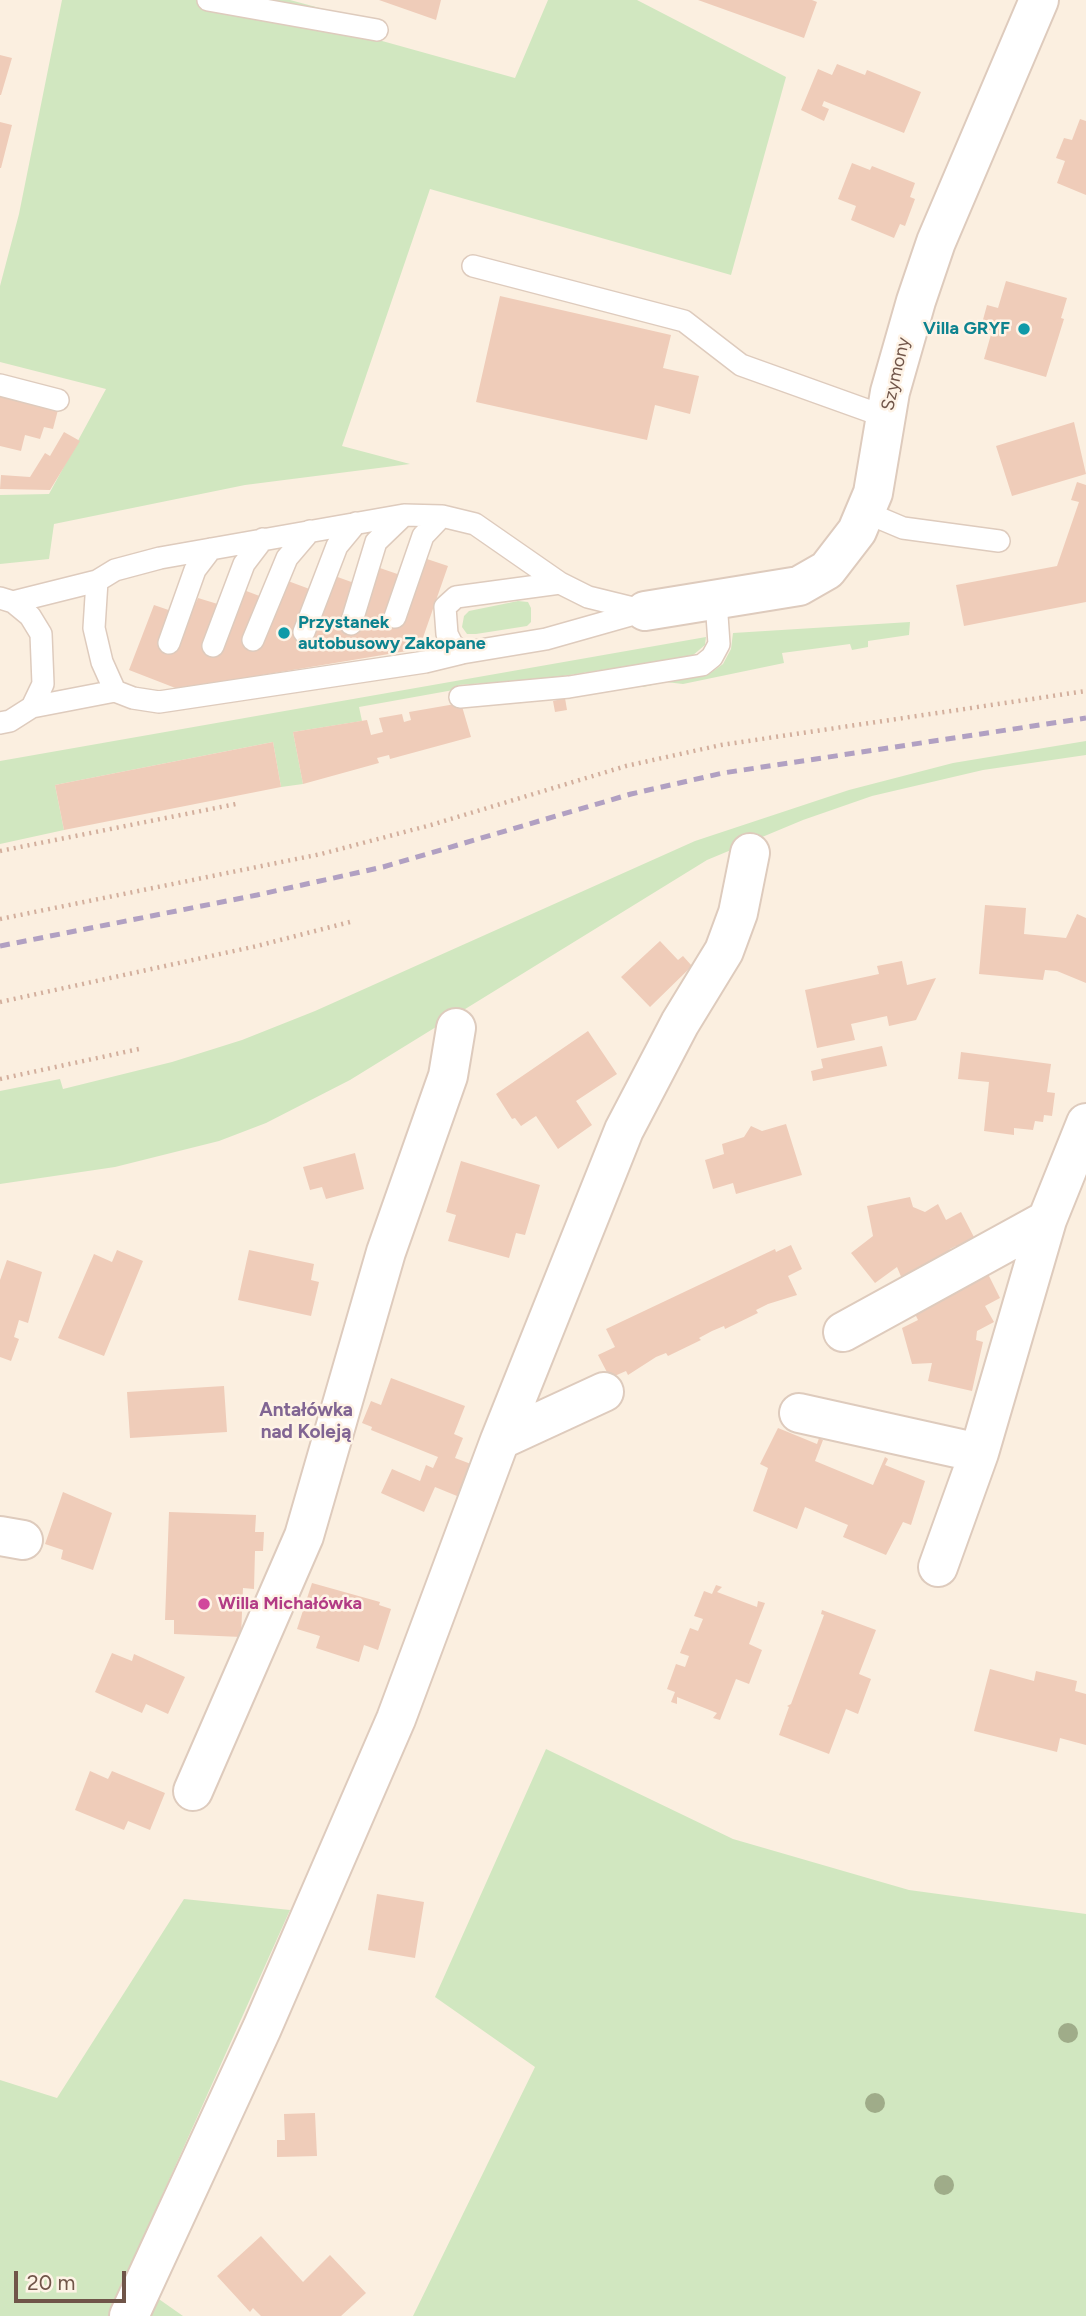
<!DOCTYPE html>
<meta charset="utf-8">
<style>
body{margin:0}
#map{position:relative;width:1086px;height:2316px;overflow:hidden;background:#fbefe0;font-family:Figtree,sans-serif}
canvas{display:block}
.scale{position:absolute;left:14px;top:2271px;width:112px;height:32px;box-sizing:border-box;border:4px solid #705549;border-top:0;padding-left:9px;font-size:21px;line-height:24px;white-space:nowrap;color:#705549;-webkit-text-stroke:5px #fef3e6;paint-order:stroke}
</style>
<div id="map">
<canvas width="1086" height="2316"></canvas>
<div class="scale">20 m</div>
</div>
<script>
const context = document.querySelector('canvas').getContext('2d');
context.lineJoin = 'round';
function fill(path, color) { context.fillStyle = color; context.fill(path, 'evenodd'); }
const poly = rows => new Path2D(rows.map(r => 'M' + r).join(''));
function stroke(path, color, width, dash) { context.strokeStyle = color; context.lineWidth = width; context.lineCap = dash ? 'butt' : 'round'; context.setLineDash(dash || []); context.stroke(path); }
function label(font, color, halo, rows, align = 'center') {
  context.font = font + ' Figtree,sans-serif'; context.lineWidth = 5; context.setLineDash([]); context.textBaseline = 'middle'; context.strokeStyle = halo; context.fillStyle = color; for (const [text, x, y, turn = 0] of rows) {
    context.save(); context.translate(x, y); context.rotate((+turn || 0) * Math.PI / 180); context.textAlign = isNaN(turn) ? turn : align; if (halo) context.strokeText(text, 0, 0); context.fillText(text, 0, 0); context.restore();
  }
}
fill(poly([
 [62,0,290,0,379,24,375,39,515,78,548,0,637,0,786,77,731,275,430,189,342,446,410,464,245,485,54,524,49,559,0,564,0,495,49,494,106,389,0,362,0,286,19,214],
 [518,601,528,602,531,608,531,622,527,626,476,634,467,634,462,627,464,616,469,611],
 [910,622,909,635,868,641,868,647,852,650,850,644,782,653,784,663,683,684,666,682,643,687,641,682,709,674,723,664,731,649,733,633],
 [706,637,705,645,692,656,544,679,458,685,459,689,359,707,362,721,293,732,303,784,281,787,273,742,55,785,64,830,0,844,0,761],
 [1086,741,1086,755,983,770,872,796,803,820,707,860,350,1080,266,1123,219,1141,115,1167,0,1184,0,1091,60,1079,63,1089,172,1062,242,1040,315,1011,695,841,849,790,953,763],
 [546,1749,733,1839,909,1890,1086,1914,1086,2316,413,2316,535,2067,435,1997],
 [184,1899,290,1910,126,2276,183,2316,0,2316,0,2080,57,2098]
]), '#d1e7c0');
fill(poly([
 [379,0,441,0,436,20],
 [698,0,812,0,817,2,804,38],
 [0,55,12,58,1,95,0,95],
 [837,64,865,75,867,70,921,92,904,133,824,101,822,106,829,109,824,121,801,110,818,69,832,75],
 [1080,119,1086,121,1086,195,1057,183,1065,161,1056,158,1064,138,1072,140],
 [0,122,12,125,1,168,0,168],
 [852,163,870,170,872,166,915,183,910,197,915,199,905,226,900,224,894,238,851,220,856,206,838,199],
 [1006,281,1067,298,1061,318,1064,319,1046,377,984,359,992,331,981,327,987,305,998,308],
 [500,296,671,335,663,368,699,376,690,414,655,405,647,440,476,402],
 [0,395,58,410,53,429,44,427,40,439,25,435,21,451,0,446],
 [1074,422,1086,474,1012,496,996,446],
 [64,432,80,441,50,490,0,489,1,475,30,477,45,453,50,456],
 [1077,482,1086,485,1086,602,964,626,956,585,1057,566,1079,502,1071,500],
 [418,556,448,566,419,649,178,689,129,670,154,605,189,617,198,598,234,609,241,589,278,603,288,581,323,594,332,575,368,588,377,567,409,578],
 [565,698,567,710,555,712,553,701],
 [461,703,471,737,390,759,389,755,377,758,379,763,303,784,293,732,367,720,371,735,383,732,379,718,402,714,404,722,411,720,409,712],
 [273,742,281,787,64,830,55,785],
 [985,905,1026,908,1024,934,1066,938,1077,914,1086,918,1086,983,1057,971,1045,970,1043,980,979,974],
 [660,941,678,960,683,956,692,966,650,1007,621,977],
 [902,961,907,985,936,978,916,1020,889,1026,887,1016,851,1024,855,1040,817,1048,805,990,879,974,877,966],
 [588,1031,617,1074,576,1101,592,1125,558,1149,536,1116,521,1126,515,1118,512,1119,496,1094],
 [882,1046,887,1066,813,1081,811,1071,823,1068,821,1059],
 [961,1052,1051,1064,1047,1092,1055,1093,1052,1116,1044,1115,1043,1122,1035,1121,1033,1130,1014,1128,1014,1135,984,1131,989,1082,958,1079],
 [786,1124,802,1175,736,1194,733,1183,713,1189,705,1160,724,1154,722,1144,744,1137,751,1126,762,1131],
 [355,1153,364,1189,326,1199,322,1187,310,1190,303,1167],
 [461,1161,540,1185,525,1235,516,1233,509,1258,448,1241,456,1215,446,1212],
 [910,1197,913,1207,925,1212,938,1204,946,1220,961,1212,976,1241,959,1250,956,1246,950,1249,945,1265,905,1286,897,1267,875,1283,851,1253,873,1236,867,1206],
 [791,1245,802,1269,788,1276,797,1295,768,1304,756,1310,758,1313,725,1329,724,1326,712,1331,699,1338,701,1340,668,1356,666,1353,656,1357,628,1375,626,1371,610,1378,598,1355,615,1347,606,1329,775,1249,776,1252],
 [117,1250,143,1261,104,1356,58,1338,94,1254,112,1262],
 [249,1250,314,1264,311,1280,319,1282,311,1316,238,1300],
 [7,1260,42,1272,28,1323,19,1320,14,1337,19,1339,11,1361,0,1357,0,1280],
 [986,1270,1000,1298,985,1306,994,1322,977,1331,976,1340,983,1342,972,1391,928,1381,932,1363,912,1364,902,1328,918,1320,909,1302],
 [391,1378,465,1406,454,1434,463,1438,455,1458,471,1464,457,1496,435,1487,424,1512,381,1493,392,1469,420,1481,426,1465,433,1468,438,1457,371,1430,372,1427,362,1423,371,1401,381,1405],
 [224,1386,227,1432,130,1438,127,1392],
 [778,1428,817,1444,819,1438,823,1440,815,1461,873,1485,885,1457,888,1459,885,1465,925,1481,911,1525,903,1522,886,1555,843,1537,848,1525,805,1507,797,1529,753,1511,768,1468,760,1464],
 [63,1492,112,1513,93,1570,61,1559,63,1550,45,1544],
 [169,1512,256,1515,255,1532,264,1532,263,1551,255,1551,254,1589,243,1588,241,1637,174,1634,174,1620,165,1620],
 [312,1583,380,1602,379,1605,391,1609,378,1650,364,1645,359,1662,316,1648,320,1636,297,1629],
 [716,1585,722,1587,717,1592,757,1607,758,1601,765,1603,749,1644,762,1650,749,1684,736,1679,720,1720,713,1718,717,1713,677,1697,677,1704,671,1702,675,1692,667,1689,676,1664,685,1667,689,1656,680,1653,690,1628,698,1631,703,1619,694,1616,704,1591,712,1594],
 [822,1610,876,1630,859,1674,871,1679,858,1714,846,1709,829,1754,779,1735,789,1707,787,1706,791,1704,824,1615,821,1614],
 [112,1653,132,1661,134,1654,185,1677,168,1714,146,1704,142,1713,95,1692],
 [990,1669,1034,1681,1036,1671,1077,1681,1075,1691,1086,1694,1086,1745,1060,1738,1057,1752,974,1731],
 [90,1771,108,1779,112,1771,165,1793,150,1830,128,1821,124,1830,75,1810],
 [377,1894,424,1902,415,1958,368,1950],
 [315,2113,317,2156,277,2157,277,2140,285,2140,284,2114],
 [261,2236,303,2282,330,2255,366,2293,341,2316,261,2316,253,2308,250,2312,217,2276]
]), '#efccb9');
const service = poly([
 [208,0,377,30],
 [473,266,684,321,741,365,886,417],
 [0,385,58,400],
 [865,512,903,528,999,541],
 [560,583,588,597,645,611,546,639,462,653,452,644,447,634,445,607,456,597,560,583],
 [0,598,13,602,30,616,41,634,43,684,32,707,10,721,0,723],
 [13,602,97,581],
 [395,617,423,536,442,516],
 [351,624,376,542,404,515],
 [304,632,337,546,356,523],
 [253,640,287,558,310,531],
 [169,643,195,570,211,549],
 [213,646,244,564,263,539],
 [462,653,425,662,159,702,133,698,115,691,102,662,94,628,97,581,115,570,160,558,404,515,442,516,475,524,560,583],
 [460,697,569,687,702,665,712,657,719,644,716,601],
 [32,707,115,691]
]);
const minor = poly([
 [645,611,799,586,827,570,857,531,873,493,890,392,916,301,936,242,1039,0],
 [843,1332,1047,1220],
 [799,1413,979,1453],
 [500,1440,604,1392],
 [0,1536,23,1540],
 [938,1567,979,1453,1047,1220,1086,1123],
 [193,1791,304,1536,386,1252,448,1076,456,1028],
 [129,2316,262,2028,396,1719,500,1440,624,1130,680,1023,724,951,738,913,750,853]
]);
stroke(service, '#decbbd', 24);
stroke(minor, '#decbbd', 42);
stroke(poly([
 [0,851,236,804],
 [0,919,321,854,431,825,626,766,721,745,1086,691],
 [0,1002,257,946,354,921],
 [0,1079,139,1049]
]), '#d3af9d', 4.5, [2, 5]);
stroke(service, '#fff', 21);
stroke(minor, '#fff', 38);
stroke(poly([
 [0,946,257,895,383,867,631,794,723,773,1086,718]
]), '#b1a0c2', 5, [10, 7]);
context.fillStyle = '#9fac89';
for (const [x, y] of [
 [1068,2033],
 [875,2103],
 [944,2185]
]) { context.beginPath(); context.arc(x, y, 10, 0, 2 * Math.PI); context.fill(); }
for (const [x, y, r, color] of [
 [1024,329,7,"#0f9aa8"],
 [284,633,7,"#0f9aa8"],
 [204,1604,7,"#d1479c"]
]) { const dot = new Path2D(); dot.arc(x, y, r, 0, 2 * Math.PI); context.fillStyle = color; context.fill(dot); stroke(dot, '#fef3e6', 2.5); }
label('bold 18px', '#0d838f', '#fef3e6', [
 ["Villa GRYF",1010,329],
 ["Przystanek",298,623,"left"],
 ["autobusowy Zakopane",298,644,"left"]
], 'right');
label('18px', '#705549', '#fef3e6', [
 ["Szymony",896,374,-77]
]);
label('bold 18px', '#b23c85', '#fef3e6', [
 ["Willa Michałówka",218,1604]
], 'left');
label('bold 19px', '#816593', '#fef3e6', [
 ["Antałówka",306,1410],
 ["nad Koleją",306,1432]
]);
</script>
